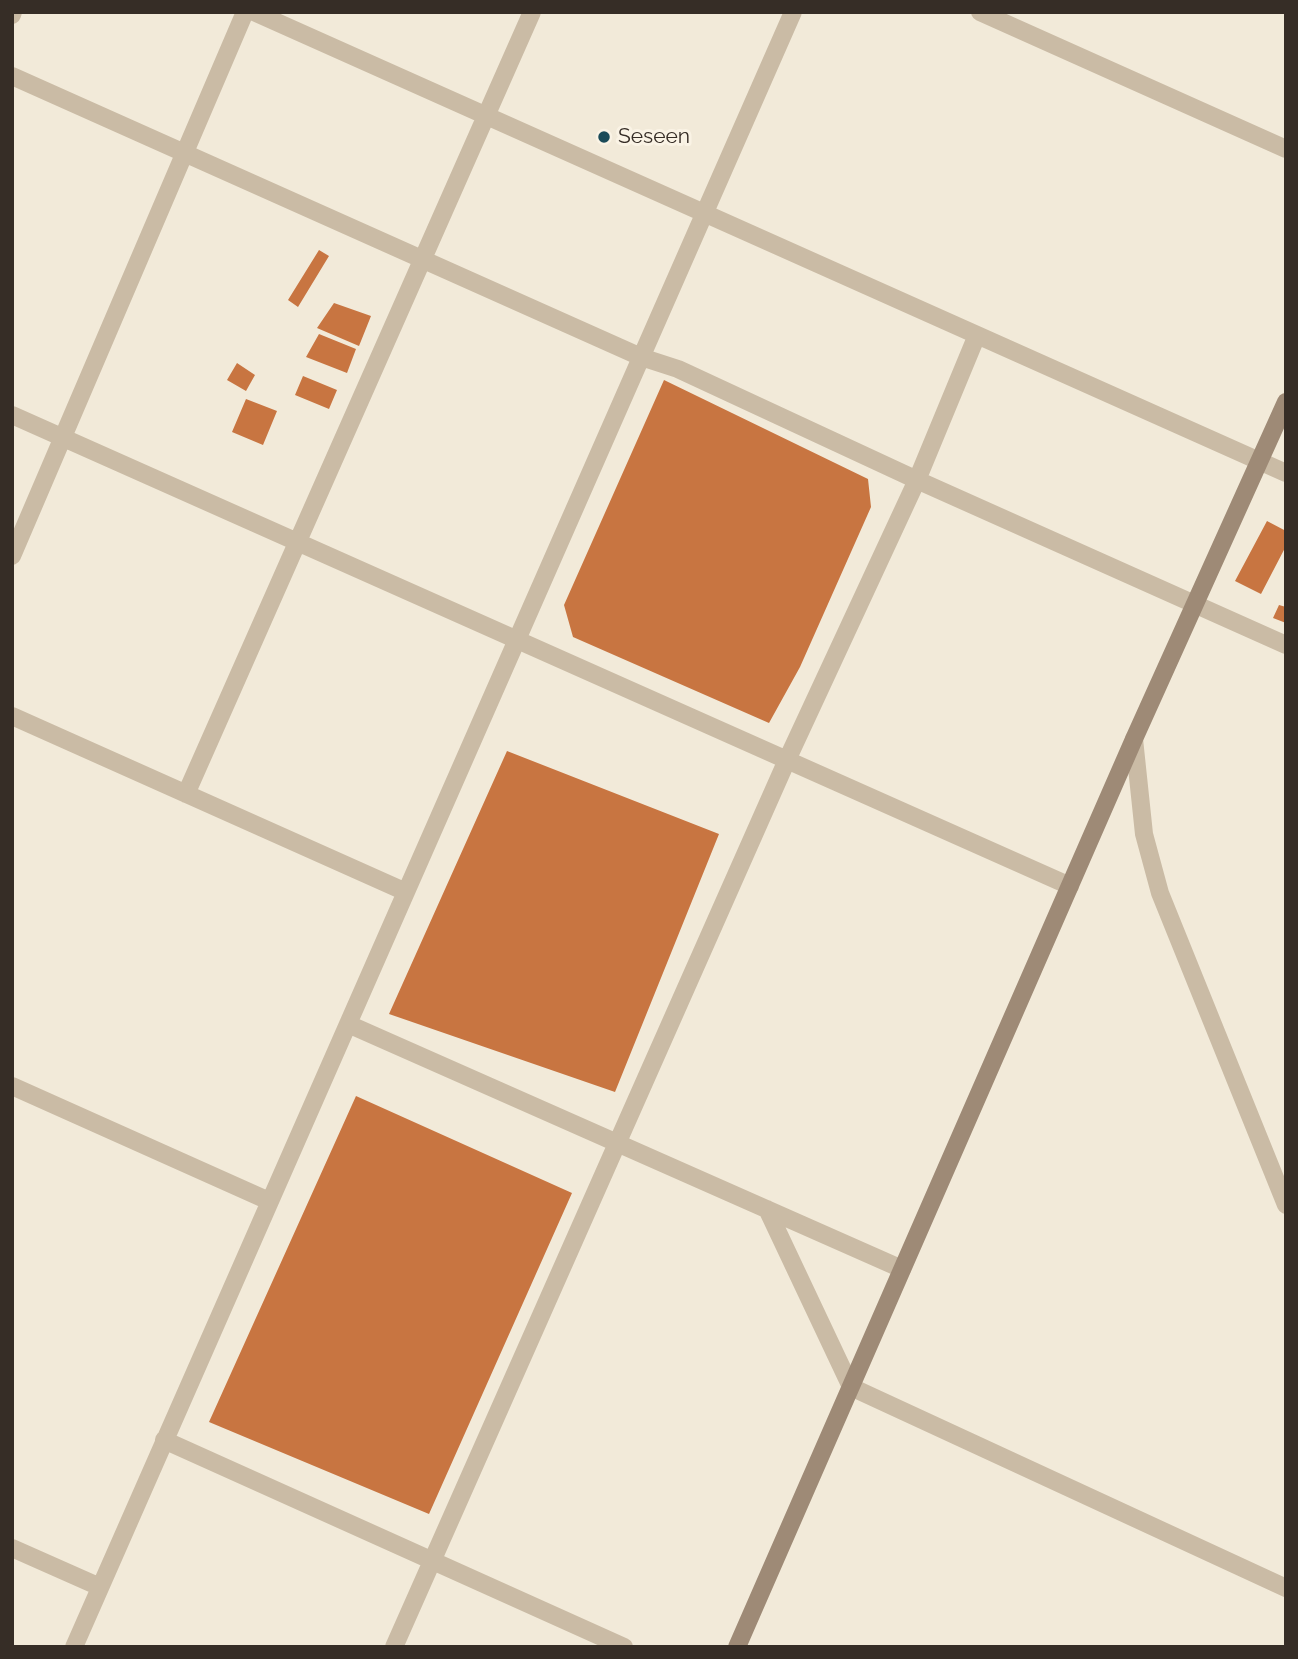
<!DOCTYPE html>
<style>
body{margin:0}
#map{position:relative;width:1298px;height:1659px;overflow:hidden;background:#f2ead9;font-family:Raleway,sans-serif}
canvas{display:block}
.frame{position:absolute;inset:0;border:14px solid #362d26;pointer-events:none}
</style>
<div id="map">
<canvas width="1298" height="1659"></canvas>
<div class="frame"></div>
</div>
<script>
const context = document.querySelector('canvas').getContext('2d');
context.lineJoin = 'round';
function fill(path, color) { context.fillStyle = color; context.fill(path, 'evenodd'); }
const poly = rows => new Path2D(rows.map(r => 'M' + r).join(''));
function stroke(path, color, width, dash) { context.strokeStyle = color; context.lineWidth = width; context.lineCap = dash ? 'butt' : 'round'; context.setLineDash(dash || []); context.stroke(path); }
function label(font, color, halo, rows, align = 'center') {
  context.font = font + ' Raleway,sans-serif'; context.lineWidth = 6; context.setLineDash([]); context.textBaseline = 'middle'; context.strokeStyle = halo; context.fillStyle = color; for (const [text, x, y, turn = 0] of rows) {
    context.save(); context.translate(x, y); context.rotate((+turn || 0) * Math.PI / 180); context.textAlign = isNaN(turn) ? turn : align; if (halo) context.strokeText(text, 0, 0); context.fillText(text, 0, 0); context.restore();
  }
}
fill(poly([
 [319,250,329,256,298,307,288,300],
 [334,303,371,316,359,346,317,328],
 [319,334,356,349,347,373,306,357],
 [237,363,255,375,246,391,227,380],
 [303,376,337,390,329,409,295,395],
 [664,380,868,479,871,507,800,667,769,723,573,637,564,605],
 [246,399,277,411,263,445,232,432],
 [1267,521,1286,531,1286,546,1261,594,1235,581],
 [1279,605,1286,607,1286,623,1273,618],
 [507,751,719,834,615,1092,389,1014],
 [356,1096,572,1193,429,1514,209,1422]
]), '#c87541');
stroke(poly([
 [254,12,1286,473],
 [980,12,1286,149],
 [12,15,13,12],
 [12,76,641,357,678,369,917,480,1286,645],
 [12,415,1070,886],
 [12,556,245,12],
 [12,716,406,892],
 [1134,739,1144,834,1160,893,1286,1205],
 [186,794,532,12],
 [348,1024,902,1269],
 [12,1086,269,1201],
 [767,1209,851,1387,1286,1588],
 [164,1440,624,1647],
 [12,1548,100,1587],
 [74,1647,793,12],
 [394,1647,787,760,917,480,977,335]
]), '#cabba5', 18);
stroke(poly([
 [737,1647,1134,739,1286,402]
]), '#9e8a76', 18);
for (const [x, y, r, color] of [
 [604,137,7,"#1b4b58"]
]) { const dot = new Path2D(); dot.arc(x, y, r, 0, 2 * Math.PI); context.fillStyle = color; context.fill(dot); stroke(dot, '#faf3e5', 2.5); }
label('21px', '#362d26', '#faf3e5', [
 ["Seseen",618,137]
], 'left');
</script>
